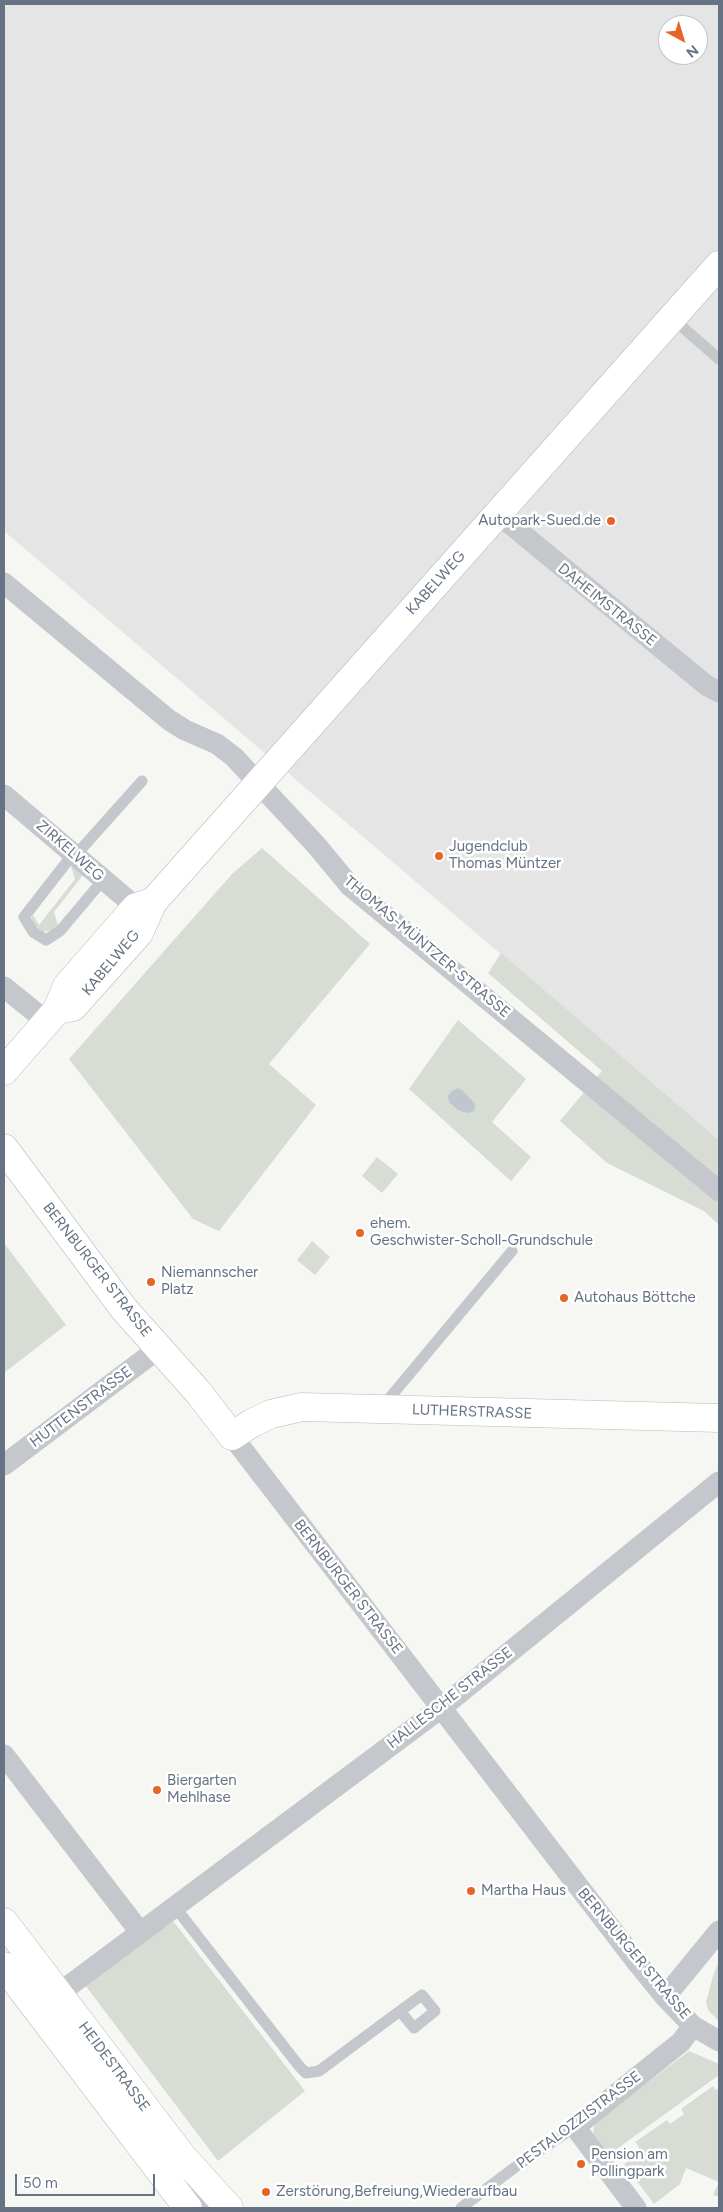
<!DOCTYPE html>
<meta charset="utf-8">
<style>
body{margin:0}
#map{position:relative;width:723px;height:2212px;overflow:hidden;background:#f6f6f3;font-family:Figtree,sans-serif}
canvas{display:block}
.frame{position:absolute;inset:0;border:5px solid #657384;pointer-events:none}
.north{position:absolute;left:658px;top:15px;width:50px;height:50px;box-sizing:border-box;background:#fff;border:1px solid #c1c7ce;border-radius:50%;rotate:141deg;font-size:14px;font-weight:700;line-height:20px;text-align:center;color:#657384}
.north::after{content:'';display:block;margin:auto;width:18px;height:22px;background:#e46525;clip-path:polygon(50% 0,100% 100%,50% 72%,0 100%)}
.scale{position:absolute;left:15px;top:2174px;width:140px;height:22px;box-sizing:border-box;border:2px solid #657384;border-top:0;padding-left:6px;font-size:15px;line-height:18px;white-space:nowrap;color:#657384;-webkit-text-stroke:4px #fff;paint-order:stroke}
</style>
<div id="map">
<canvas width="723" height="2212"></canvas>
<div class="frame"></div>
<div class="north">N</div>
<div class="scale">50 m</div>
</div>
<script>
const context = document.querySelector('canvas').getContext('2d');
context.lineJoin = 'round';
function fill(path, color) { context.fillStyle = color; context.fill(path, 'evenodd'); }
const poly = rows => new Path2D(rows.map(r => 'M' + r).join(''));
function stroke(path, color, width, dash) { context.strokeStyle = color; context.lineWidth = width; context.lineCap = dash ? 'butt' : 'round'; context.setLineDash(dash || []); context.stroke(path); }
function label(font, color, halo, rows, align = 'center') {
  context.font = font + ' Figtree,sans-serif'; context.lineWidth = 5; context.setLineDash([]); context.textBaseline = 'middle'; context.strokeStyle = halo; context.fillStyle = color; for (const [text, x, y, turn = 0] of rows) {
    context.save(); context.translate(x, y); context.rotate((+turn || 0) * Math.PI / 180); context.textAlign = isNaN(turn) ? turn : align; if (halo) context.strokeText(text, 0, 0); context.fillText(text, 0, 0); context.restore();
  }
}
fill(poly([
 [4,4,719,4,719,1140,4,531],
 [668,25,698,25,698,55,668,55]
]), '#e4e5e4');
fill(poly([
 [262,848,370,944,269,1064,316,1105,219,1231,193,1219,69,1059,232,874],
 [71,866,87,870,54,912,58,925,54,930,42,932,37,930,31,920,33,915,39,925,75,879],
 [501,953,719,1140,719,1225,704,1211,607,1163,560,1121,602,1071,488,973],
 [458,1020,526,1079,492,1122,531,1157,511,1181,409,1089],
 [377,1157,398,1174,382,1193,362,1176],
 [312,1241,330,1257,315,1275,297,1260],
 [4,1243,66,1325,4,1373],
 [173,1921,305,2091,218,2161,85,1985],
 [719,1961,719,2021,708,2010,706,2002,713,1976],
 [689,2051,719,2064,719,2075,614,2151,612,2148,605,2153,593,2134,594,2126,598,2120],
 [713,2086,716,2090,719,2088,719,2197,713,2195,719,2182,686,2168,680,2184,654,2204,624,2164,629,2161,626,2156,639,2147,635,2142,667,2120,670,2124,684,2114,681,2109]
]), '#d7ddd4');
fill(poly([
 [458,1088,463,1091,475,1104,474,1111,467,1113,458,1110,449,1102,448,1096,452,1091]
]), '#bec7cd');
const secondary = poly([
 [57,1010,73,1007,139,933,153,902,719,265],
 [4,1071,57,1010,67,986,136,907,152,902],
 [4,1148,124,1309,198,1392,232,1436,252,1423,271,1414,302,1407,719,1418],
 [4,1922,182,2156,229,2208],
 [4,1966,188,2208]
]);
stroke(secondary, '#b6bac0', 29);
stroke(poly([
 [672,318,719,359],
 [73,854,24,917,33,932,46,940,60,931,103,880],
 [75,856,142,781],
 [382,1407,512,1251],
 [175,1907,299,2066,306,2073,319,2071,400,2011,422,1995,435,2011,414,2028,400,2011],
 [194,2188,209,2208],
 [461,2208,518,2165,575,2127]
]), '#c4c7cb', 11);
stroke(poly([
 [498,514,706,685,719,692],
 [4,583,169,720,185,730,217,744,234,757,317,846,350,886,719,1191],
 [4,795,136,907],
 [4,987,47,1022],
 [232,1436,639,1965,665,1997,693,2026,719,2041],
 [4,1465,158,1349],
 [4,1755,140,1932],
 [58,1994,441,1708,719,1482],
 [665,1997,719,1931],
 [636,2208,575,2127,681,2042,693,2026]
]), '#c4c7cb', 21);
stroke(secondary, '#fff', 28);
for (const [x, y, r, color] of [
 [611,521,5,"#e46525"],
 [439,856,5,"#e46525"],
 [360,1233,5,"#e46525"],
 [151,1282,5,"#e46525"],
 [564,1298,5,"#e46525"],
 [157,1790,5,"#e46525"],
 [471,1891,5,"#e46525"],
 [581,2164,5,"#e46525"],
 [266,2192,5,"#e46525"]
]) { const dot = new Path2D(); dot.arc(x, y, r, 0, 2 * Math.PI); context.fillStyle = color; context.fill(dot); stroke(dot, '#fff', 2); }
label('15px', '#657384', '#fff', [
 ["Autopark-Sued.de",601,521,"right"],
 ["Jugendclub",449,847],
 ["Thomas Müntzer",449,864],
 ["ehem.",370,1224],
 ["Geschwister-Scholl-Grundschule",370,1241],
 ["Niemannscher",161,1273],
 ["Platz",161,1290],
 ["Autohaus Böttche",574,1298],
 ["Biergarten",167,1781],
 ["Mehlhase",167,1798],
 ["Martha Haus",481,1891],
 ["Pension am",591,2155],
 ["Pollingpark",591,2172],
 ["Zerstörung,Befreiung,Wiederaufbau",276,2192]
], 'left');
label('15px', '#657384', '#fff', [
 ["KABELWEG",436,583,-48],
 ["DAHEIMSTRASSE",607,605,39],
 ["ZIRKELWEG",70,851,41],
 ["THOMAS-MÜNTZER-STRASSE",427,947,40],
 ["KABELWEG",111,963,-50],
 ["BERNBURGER STRASSE",97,1270,52],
 ["HUTTENSTRASSE",81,1407,-37],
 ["LUTHERSTRASSE",472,1412,2],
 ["BERNBURGER STRASSE",348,1587,52],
 ["HALLESCHE STRASSE",450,1698,-38],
 ["BERNBURGER STRASSE",634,1954,50],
 ["HEIDESTRASSE",114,2067,53],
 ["PESTALOZZISTRASSE",579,2120,-37]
]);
</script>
